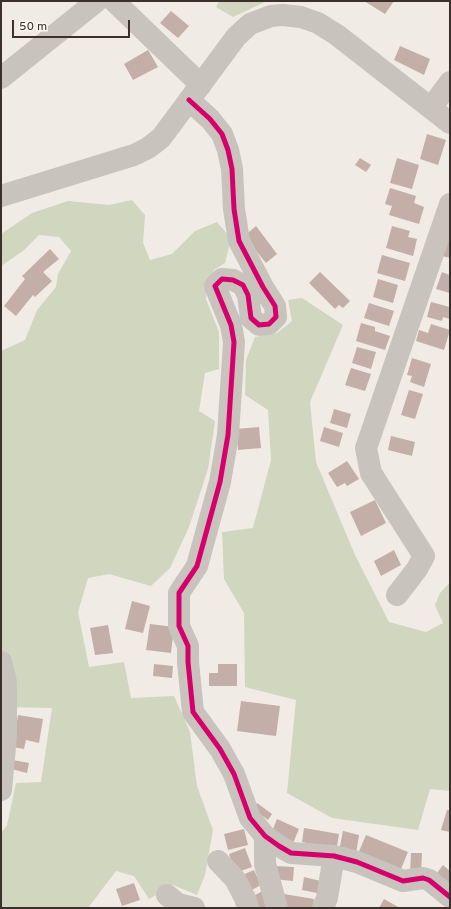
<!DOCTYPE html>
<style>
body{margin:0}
#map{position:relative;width:451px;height:909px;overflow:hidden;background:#f0ebe5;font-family:Overpass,sans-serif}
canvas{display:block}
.frame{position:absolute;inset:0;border:2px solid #3b302b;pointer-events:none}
.scale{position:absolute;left:12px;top:20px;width:118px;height:18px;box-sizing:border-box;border:2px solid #3b302b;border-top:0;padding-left:5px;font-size:12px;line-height:14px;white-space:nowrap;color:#3b302b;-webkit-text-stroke:3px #fbf5ee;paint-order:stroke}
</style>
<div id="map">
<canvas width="451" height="909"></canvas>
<div class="frame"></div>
<div class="scale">50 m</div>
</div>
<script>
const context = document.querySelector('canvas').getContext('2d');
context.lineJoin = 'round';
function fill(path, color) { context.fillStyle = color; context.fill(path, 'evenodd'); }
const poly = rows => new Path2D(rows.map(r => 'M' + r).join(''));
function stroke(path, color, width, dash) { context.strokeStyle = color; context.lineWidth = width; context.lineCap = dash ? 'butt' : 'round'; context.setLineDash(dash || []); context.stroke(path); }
fill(poly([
 [219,1,267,1,233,17,216,7],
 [132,200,145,215,143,243,150,260,172,254,195,231,217,222,228,235,229,247,225,263,214,270,207,289,206,299,219,332,219,369,205,373,199,411,215,421,208,469,189,527,170,568,151,586,109,574,88,578,78,612,89,667,124,662,131,698,174,696,190,732,197,786,213,830,205,875,197,895,173,885,149,899,134,876,116,871,88,908,1,908,1,833,7,825,16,783,41,782,52,708,1,707,1,351,25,340,37,310,56,287,58,274,71,251,59,237,39,235,23,251,1,266,1,234,32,213,68,201,109,205],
 [302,298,343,325,310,402,316,462,355,555,389,622,426,632,443,623,435,605,440,593,450,582,450,791,430,789,418,830,332,818,287,793,296,700,245,687,244,613,224,579,222,532,253,528,271,460,268,410,245,395,246,360,255,337,277,333,292,321,288,300]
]), '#d1d6bf');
fill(poly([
 [364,1,394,1,385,14],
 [171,11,189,26,178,38,160,23],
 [400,46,430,59,424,75,394,60],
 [148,50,158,67,133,80,124,64],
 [427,134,446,140,438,165,420,159],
 [360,158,371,165,366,172,355,165],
 [397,158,419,165,412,189,390,183],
 [390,188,416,196,414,203,424,207,419,224,389,215,392,206,385,204],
 [256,226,277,254,266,263,244,236],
 [392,226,410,231,408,237,417,239,413,256,386,248],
 [450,236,450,258,442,256],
 [50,249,59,259,43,272,52,281,35,297,33,295,16,316,4,306,25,279,22,276],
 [382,255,410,263,405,281,377,273],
 [320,272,350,301,343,308,339,305,335,309,309,283],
 [442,272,450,275,450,293,436,289],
 [378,279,398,285,393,303,373,297],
 [431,302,450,307,450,319,443,317,442,321,427,317],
 [369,303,394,311,389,326,364,318],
 [361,323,375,327,375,331,390,336,385,350,356,341],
 [431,324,450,330,444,350,416,341,419,330,428,333],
 [357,347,376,352,371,369,352,363],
 [412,358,431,364,424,387,410,382,412,376,407,375],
 [351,368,371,374,365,391,345,385],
 [409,390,423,394,415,419,401,415],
 [334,409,351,414,347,428,330,423],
 [259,427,261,448,238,450,236,429],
 [324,427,343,433,339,447,320,441],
 [391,436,415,442,412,456,388,450],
 [347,461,359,479,347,486,345,483,337,487,328,473],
 [375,500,386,523,361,536,350,512],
 [394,550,401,565,381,576,374,561],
 [132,601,150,606,143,633,125,629],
 [150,624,174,627,171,653,146,650],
 [108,625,113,653,95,655,90,628],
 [154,664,173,666,172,678,153,676],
 [218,664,237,664,237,686,209,686,209,673,218,673],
 [241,701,280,706,276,736,237,731],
 [18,715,43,719,39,743,26,740,24,749,13,747],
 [13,760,29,763,27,773,11,769],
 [257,803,272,814,268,820,253,809],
 [447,810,450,810,450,832,441,830],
 [277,819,299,829,293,843,271,834],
 [304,828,339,834,336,852,316,845,302,842],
 [244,829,248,845,228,850,224,834],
 [343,831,359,835,356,854,339,851],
 [366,835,408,852,401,869,357,856],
 [245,848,252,867,235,873,229,854],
 [411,853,422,853,421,874,410,874],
 [443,865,450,871,450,889,434,877],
 [274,866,294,867,293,881,273,879],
 [254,870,261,885,246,893,238,877],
 [304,877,325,882,322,894,302,890],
 [134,883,140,900,122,906,116,889],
 [262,891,270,908,254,908,249,899],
 [284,894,314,899,313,908,281,908],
 [384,899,400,908,379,908]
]), '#c3afa7');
stroke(poly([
 [114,1,201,85],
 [1,78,97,1],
 [189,100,210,119,222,134,228,150,232,169,234,209,239,241,263,287,275,306,276,317,269,324,259,325,251,318,248,295,243,285,233,280,222,279,215,286,231,325,234,342,228,435,220,482,197,566,179,593,179,626,188,646,188,662,193,712,220,749,234,774,250,818,265,836,279,846,291,853,334,856,357,862,403,881,423,878,429,880,450,897],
 [431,108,450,82],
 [1,196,134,155,148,148,161,138,236,37,250,24,271,16,283,15,301,17,318,23,337,35,450,123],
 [397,595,417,569,424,556,371,473,366,448,450,204],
 [1,662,6,682,6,736,1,790],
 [265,836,265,864,277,908],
 [218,861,235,879,245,898,248,908],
 [167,895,178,904,194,908],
 [323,908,327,898,334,856]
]), '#c9c3be', 22);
stroke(poly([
 [189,100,210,119,222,134,228,150,232,169,234,209,239,241,263,287,275,306,276,317,269,324,259,325,251,318,248,295,243,285,233,280,222,279,215,286,231,325,234,342,228,435,220,482,197,566,179,593,179,626,188,646,188,662,193,712,220,749,234,774,250,818,265,836,279,846,291,853,334,856,357,862,403,881,423,878,429,880,450,897]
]), '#d6006c', 5);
</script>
